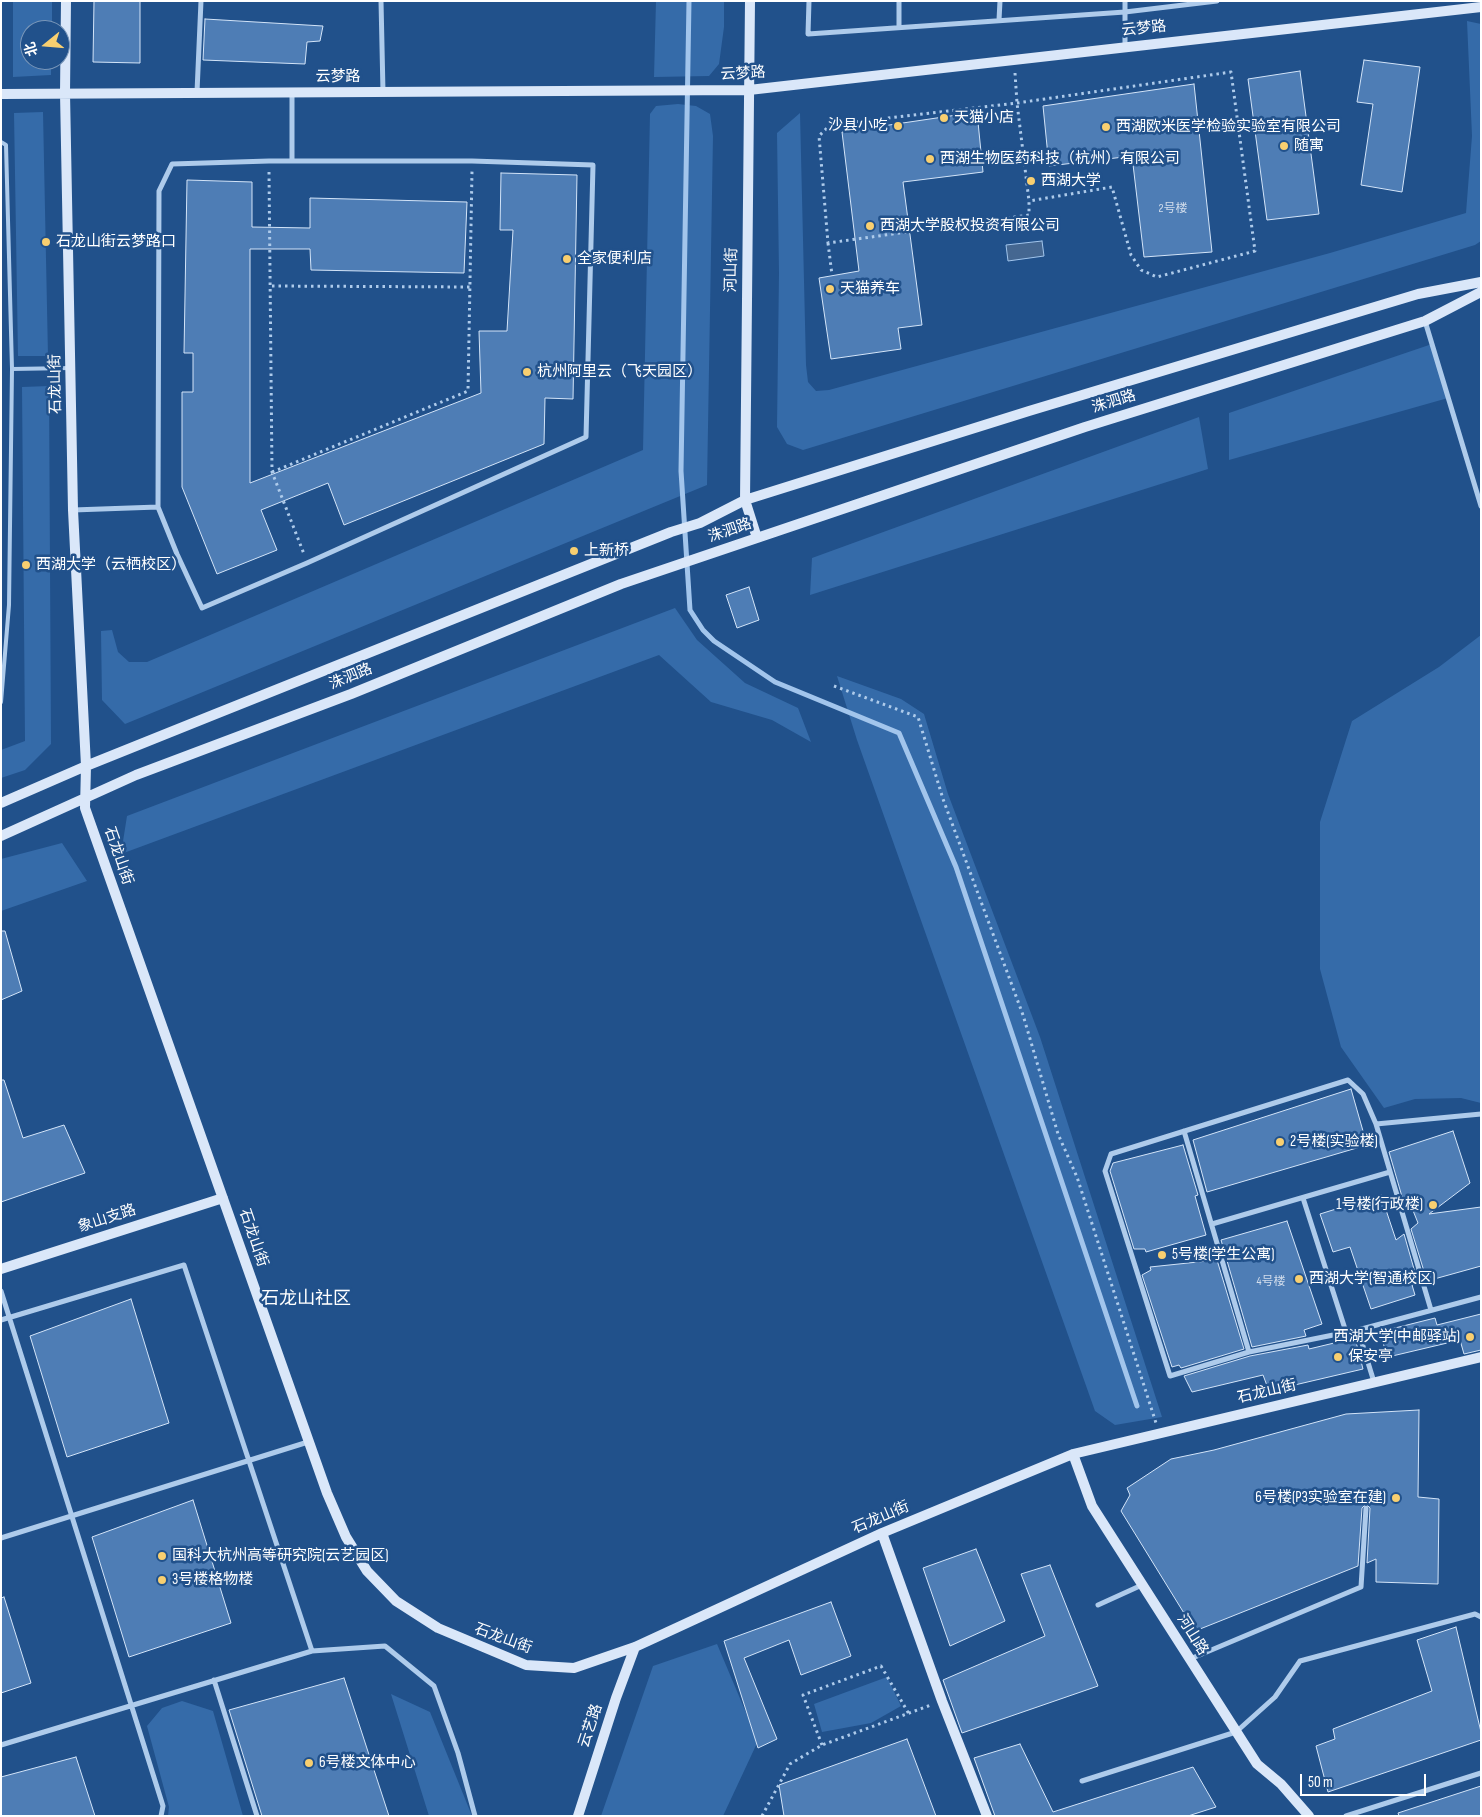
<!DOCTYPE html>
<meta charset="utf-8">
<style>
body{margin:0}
#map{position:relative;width:1482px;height:1817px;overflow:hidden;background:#21518b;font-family:"Sofia Sans Condensed","Noto Sans SC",sans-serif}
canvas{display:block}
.frame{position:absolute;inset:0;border:2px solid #fff;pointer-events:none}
.north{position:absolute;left:20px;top:20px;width:50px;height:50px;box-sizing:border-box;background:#21518b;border:1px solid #7a97b9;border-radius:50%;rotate:253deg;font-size:14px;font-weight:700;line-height:20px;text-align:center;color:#fff}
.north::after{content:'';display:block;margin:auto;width:18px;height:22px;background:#f8cf70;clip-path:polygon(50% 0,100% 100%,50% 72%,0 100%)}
.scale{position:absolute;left:1300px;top:1774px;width:126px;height:22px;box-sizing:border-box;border:2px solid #fff;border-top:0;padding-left:6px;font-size:15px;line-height:18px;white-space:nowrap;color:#fff;-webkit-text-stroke:4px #21518b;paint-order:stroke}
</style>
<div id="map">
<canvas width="1482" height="1817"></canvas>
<div class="frame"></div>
<div class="north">北</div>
<div class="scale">50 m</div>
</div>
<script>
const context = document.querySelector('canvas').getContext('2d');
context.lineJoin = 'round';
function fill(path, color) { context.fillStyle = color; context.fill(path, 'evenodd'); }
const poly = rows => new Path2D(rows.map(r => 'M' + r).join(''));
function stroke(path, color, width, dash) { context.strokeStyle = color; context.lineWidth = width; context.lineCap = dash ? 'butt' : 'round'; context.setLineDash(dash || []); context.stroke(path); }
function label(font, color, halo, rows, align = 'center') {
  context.font = font + ' "Sofia Sans Condensed","Noto Sans SC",sans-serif'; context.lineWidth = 5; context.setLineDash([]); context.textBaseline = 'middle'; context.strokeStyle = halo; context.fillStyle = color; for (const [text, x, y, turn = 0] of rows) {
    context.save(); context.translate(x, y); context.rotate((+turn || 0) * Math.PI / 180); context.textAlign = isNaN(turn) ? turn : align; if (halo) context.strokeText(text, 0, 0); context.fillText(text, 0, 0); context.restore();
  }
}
fill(poly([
 [13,1,52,1,52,30,30,30,30,60,51,60,51,75,13,77],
 [656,1,724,1,724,27,719,64,709,76,654,77],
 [1467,21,1481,24,1481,241,1475,245,803,450,787,444,777,427,779,273,777,133,800,113,806,365,808,382,816,391,829,390,1330,253,1466,213,1472,136],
 [678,104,696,106,710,114,713,136,707,485,125,724,102,700,101,631,112,630,118,652,129,662,147,662,643,450,650,114,656,106],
 [43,112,48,356,18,356,14,113],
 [1432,344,1448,398,1229,460,1229,413],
 [49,386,51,744,25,770,1,778,1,750,25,741,22,387],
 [1199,417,1208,469,810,595,812,558],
 [675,608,697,640,745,683,798,708,811,742,772,720,711,702,659,655,121,854,127,816],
 [1481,635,1481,1103,1461,1098,1415,1099,1384,1108,1341,1047,1320,969,1320,822,1352,721,1439,667],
 [837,676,901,699,924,714,948,794,1040,1037,1162,1417,1115,1425,1095,1411,857,740],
 [62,843,87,881,1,911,1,859],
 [717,1644,758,1741,723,1816,601,1816,653,1666],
 [887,1677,901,1706,871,1723,822,1732,814,1704],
 [391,1694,430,1712,472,1816,429,1816],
 [182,1701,213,1711,243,1816,168,1816,169,1807,147,1726,162,1708]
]), '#356ba9');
const water = poly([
 [1042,241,1044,256,1008,261,1006,245,1042,241]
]);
fill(water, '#456791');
stroke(water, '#a2c5ec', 1);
stroke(poly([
 [689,1,681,471,690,610,703,630,714,641,775,682,899,733,956,867,1137,1406]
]), '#a2c5ec', 5);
const building = poly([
 [94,1,140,1,140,63,93,62,94,1],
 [205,19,323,26,320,41,307,42,305,64,203,60,205,19],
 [1364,60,1420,67,1402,192,1361,185,1373,104,1357,102,1364,60],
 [1300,71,1319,214,1267,220,1248,79,1300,71],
 [1194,84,1212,252,1144,257,1132,156,1049,166,1043,106,1194,84],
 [977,112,983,172,903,182,922,325,898,328,901,349,831,359,819,278,859,271,842,132,977,112],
 [501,173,577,175,573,399,545,398,544,444,344,525,328,483,261,510,277,550,217,574,182,487,182,392,193,392,193,353,184,353,187,180,252,182,252,227,310,228,310,198,467,202,464,273,311,270,310,249,250,249,250,483,481,393,479,331,507,331,513,230,500,230,501,173],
 [749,587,759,620,737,628,726,595,749,587],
 [1,931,5,931,22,991,1,1000,1,931],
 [1,1080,4,1080,23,1138,64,1125,85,1173,1,1202,1,1080],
 [1351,1089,1367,1145,1207,1192,1193,1140,1351,1089],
 [1453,1131,1470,1183,1429,1214,1481,1207,1481,1266,1427,1281,1411,1229,1418,1223,1408,1198,1403,1200,1389,1152,1453,1131],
 [1183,1145,1198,1195,1195,1196,1206,1235,1146,1252,1145,1249,1134,1249,1110,1171,1113,1163,1183,1145],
 [1381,1195,1396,1240,1404,1234,1418,1283,1412,1285,1415,1295,1371,1309,1350,1247,1333,1252,1320,1214,1381,1195],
 [1287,1221,1322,1324,1304,1330,1306,1336,1252,1347,1221,1240,1287,1221],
 [1217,1260,1244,1349,1181,1368,1179,1365,1172,1367,1142,1275,1151,1270,1150,1267,1217,1260],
 [131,1299,169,1423,67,1457,30,1336,131,1299],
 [1481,1314,1481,1350,1464,1354,1460,1340,1388,1357,1379,1332,1435,1318,1437,1325,1481,1314],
 [1355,1338,1363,1369,1269,1391,1263,1375,1192,1392,1184,1376,1250,1356,1308,1345,1309,1349,1355,1338],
 [1419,1410,1418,1497,1439,1499,1438,1584,1376,1582,1376,1559,1367,1563,1370,1508,1366,1504,1362,1508,1358,1566,1195,1631,1121,1511,1130,1495,1127,1488,1171,1459,1214,1450,1346,1414,1419,1410],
 [193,1500,231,1623,129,1657,92,1537,193,1500],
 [976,1549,1005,1621,950,1646,923,1568,976,1549],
 [1050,1565,1098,1686,962,1733,943,1680,1045,1636,1021,1574,1050,1565],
 [4,1597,31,1683,1,1693,1,1598,4,1597],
 [831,1602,851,1656,801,1675,789,1640,744,1658,777,1739,758,1748,724,1641,831,1602],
 [1456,1627,1481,1732,1481,1740,1328,1792,1316,1746,1335,1739,1333,1729,1432,1691,1417,1640,1456,1627],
 [344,1678,389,1816,262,1816,229,1710,344,1678],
 [907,1739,936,1816,784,1816,779,1785,907,1739],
 [1020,1744,1053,1812,1193,1767,1216,1807,1188,1816,995,1816,974,1758,1020,1744],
 [76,1757,95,1816,1,1816,1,1777,76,1757],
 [1481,1786,1481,1816,1399,1816,1398,1813,1481,1786]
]);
fill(building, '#4e7db5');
stroke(building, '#d3e4f8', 1);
stroke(poly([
 [1015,73,1017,103,1029,201,1029,215,828,243,819,136,827,128,836,124,1017,103,1231,72,1255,251,1157,277,1141,270,1131,255,1112,187,1029,201],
 [269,172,272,472,304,554],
 [828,243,832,275],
 [272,286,471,287],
 [272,472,468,391,472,171],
 [834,686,918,717,943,799,1023,1015,1058,1134,1077,1177,1156,1423],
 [822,1745,803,1695,881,1666,909,1714],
 [762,1816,790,1764,822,1745,931,1705]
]), '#aecbeb', 3, [2.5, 4]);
stroke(poly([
 [1,142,6,145,12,369,9,605,1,702],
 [12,369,70,368]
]), '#aecbeb', 4);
stroke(poly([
 [381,1,383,92],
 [809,1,808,34,1125,12,1217,1],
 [999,20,1000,1],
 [899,27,899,1],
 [1125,47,1125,1],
 [197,92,201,1],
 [292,93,292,160],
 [269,161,472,161,593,165,586,437,307,563,202,608,177,554,158,507,159,191,172,164,269,161],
 [1425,321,1481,506],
 [73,510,158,507],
 [1481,1114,1376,1124,1363,1094,1348,1080,1111,1154,1105,1171,1170,1376,1249,1352,1358,1330,1481,1297],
 [1376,1124,1431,1310],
 [1184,1131,1249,1352],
 [1303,1198,1346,1332],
 [1212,1224,1390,1172],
 [1,1291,163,1806,161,1816],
 [1,1320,184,1265,312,1651,1,1745],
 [1358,1330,1374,1382],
 [1,1538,308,1442],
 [1098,1605,1142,1585],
 [312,1651,385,1646,434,1686,458,1753,475,1816],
 [1190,1659,1361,1587,1366,1508],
 [214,1680,257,1816],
 [1082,1781,1236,1732,1275,1697,1300,1661,1475,1614,1481,1617],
 [1346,1816,1481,1773]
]), '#aecbeb', 5);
stroke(poly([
 [66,1,65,93,73,510,86,766,85,808,327,1493,346,1537,367,1571,396,1601,438,1628,526,1665,574,1668,635,1647,882,1533,1073,1454,1481,1357],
 [750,1,745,500,757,538],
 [1,94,749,90,1481,7],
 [1,803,86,766,213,715,671,532,700,523,745,500,1029,411,1418,294,1481,282],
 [1,836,136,775,351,694,621,584,1085,427,1425,321,1481,292],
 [1,1269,223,1198],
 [1073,1454,1092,1506,1257,1764,1281,1784,1309,1816],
 [882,1533,942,1701,987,1816],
 [578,1816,616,1698,635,1647]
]), '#dae7f9', 10);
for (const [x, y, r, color] of [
 [944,118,5,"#f8cf70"],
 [898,126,5,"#f8cf70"],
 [1106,127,5,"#f8cf70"],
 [1284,146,5,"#f8cf70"],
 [930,159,5,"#f8cf70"],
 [1031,181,5,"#f8cf70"],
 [870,226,5,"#f8cf70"],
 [46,242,5,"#f8cf70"],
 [567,259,5,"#f8cf70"],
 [830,289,5,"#f8cf70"],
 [527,372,5,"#f8cf70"],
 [574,551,5,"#f8cf70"],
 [26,565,5,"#f8cf70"],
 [1280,1142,5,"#f8cf70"],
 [1433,1205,5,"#f8cf70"],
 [1162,1255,5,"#f8cf70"],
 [1299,1279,5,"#f8cf70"],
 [1470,1337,5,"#f8cf70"],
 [1338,1357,5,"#f8cf70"],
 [1396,1498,5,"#f8cf70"],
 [162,1556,5,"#f8cf70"],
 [162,1580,5,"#f8cf70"],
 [309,1763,5,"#f8cf70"]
]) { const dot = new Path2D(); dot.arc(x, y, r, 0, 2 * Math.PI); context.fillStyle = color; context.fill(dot); stroke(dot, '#21518b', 2); }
label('12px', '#d3deec', null, [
 ["2号楼",1173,209],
 ["4号楼",1271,1282]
]);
label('15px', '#fff', '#21518b', [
 ["云梦路",1144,29,-6],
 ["云梦路",743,74,-3],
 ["云梦路",338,77],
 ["河山街",732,270,-89],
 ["石龙山街",56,384,-91],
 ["洙泗路",1114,402,-17],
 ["洙泗路",730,531,-19],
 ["洙泗路",351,677,-22],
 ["石龙山街",118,856,71],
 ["象山支路",107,1219,-18],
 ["石龙山街",253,1238,71],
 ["石龙山街",1267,1392,-13],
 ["石龙山街",881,1518,-23],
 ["河山路",1192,1635,58],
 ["石龙山街",503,1639,20],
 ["云艺路",591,1726,-72]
]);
label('15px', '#fff', '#21518b', [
 ["天猫小店",954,118],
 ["沙县小吃",888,126,"right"],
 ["西湖欧米医学检验实验室有限公司",1116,127],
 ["随寓",1294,146],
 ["西湖生物医药科技（杭州）有限公司",940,159],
 ["西湖大学",1041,181],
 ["西湖大学股权投资有限公司",880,226],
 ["石龙山街云梦路口",56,242],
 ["全家便利店",577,259],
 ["天猫养车",840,289],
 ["杭州阿里云（飞天园区）",537,372],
 ["上新桥",584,551],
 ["西湖大学（云栖校区）",36,565],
 ["2号楼(实验楼)",1290,1142],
 ["1号楼(行政楼)",1423,1205,"right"],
 ["5号楼(学生公寓)",1172,1255],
 ["西湖大学(智通校区)",1309,1279],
 ["西湖大学(中邮驿站)",1460,1337,"right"],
 ["保安亭",1348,1357],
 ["6号楼(P3实验室在建)",1386,1498,"right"],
 ["国科大杭州高等研究院(云艺园区)",172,1556],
 ["3号楼格物楼",172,1580],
 ["6号楼文体中心",319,1763]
], 'left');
label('18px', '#fff', '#21518b', [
 ["石龙山社区",306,1299]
]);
</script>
